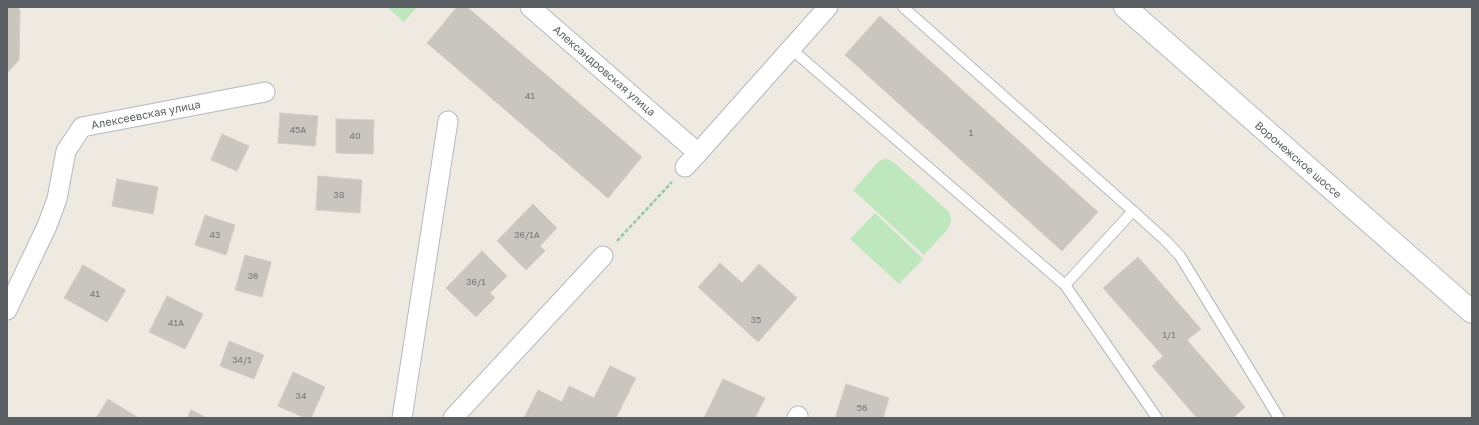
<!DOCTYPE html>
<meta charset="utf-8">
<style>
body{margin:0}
#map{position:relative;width:1479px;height:425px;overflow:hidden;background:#eeeae2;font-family:"Golos Text",sans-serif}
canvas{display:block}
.frame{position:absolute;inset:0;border:8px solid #5a5f63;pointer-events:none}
</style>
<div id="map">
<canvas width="1479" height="425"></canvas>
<div class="frame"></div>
</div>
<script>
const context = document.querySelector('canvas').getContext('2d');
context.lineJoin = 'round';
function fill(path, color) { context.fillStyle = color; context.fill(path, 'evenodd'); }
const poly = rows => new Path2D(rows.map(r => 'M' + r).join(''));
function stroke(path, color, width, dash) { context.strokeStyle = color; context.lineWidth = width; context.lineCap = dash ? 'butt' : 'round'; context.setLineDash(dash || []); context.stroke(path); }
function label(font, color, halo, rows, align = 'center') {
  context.font = font + ' "Golos Text",sans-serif'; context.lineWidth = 3; context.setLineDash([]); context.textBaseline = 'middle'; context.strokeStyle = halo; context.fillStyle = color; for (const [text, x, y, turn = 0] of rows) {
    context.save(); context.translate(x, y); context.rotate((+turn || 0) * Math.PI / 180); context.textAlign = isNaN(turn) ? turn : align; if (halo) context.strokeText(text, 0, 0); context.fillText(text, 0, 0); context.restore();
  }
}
fill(poly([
 [387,7,417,7,404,22],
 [886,158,896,164,950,213,951,222,947,230,924,255,853,190,879,161],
 [875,213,923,259,899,284,850,239]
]), '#bfe7bd');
const building = poly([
 [7,7,17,7,20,10,19,60,7,73,7,7],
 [457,7,467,7,642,157,608,198,427,43,457,7],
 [880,16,1098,212,1062,251,845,55,880,16],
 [280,113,318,116,315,146,278,143,280,113],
 [336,119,374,120,373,154,336,153,336,119],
 [222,134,249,146,237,171,211,160,222,134],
 [318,176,362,180,360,213,316,210,318,176],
 [117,179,158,187,153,214,112,206,117,179],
 [533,204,557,228,540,246,545,251,526,270,497,241,533,204],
 [205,215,235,225,226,255,195,245,205,215],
 [482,251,507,276,490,293,495,298,476,317,446,288,482,251],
 [245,255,271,262,262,297,235,290,245,255],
 [1138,257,1201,329,1187,340,1245,407,1234,417,1234,418,1197,418,1152,366,1163,356,1103,288,1138,257],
 [720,263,742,283,759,264,797,298,758,342,698,287,720,263],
 [83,265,126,290,107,322,64,298,83,265],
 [167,296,203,314,185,349,149,332,167,296],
 [229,341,264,355,254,379,220,366,229,341],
 [610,366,636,378,616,418,524,418,538,390,562,402,569,386,594,398,610,366],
 [293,372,325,387,311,418,305,418,278,406,293,372],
 [723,379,765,398,755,418,704,418,723,379],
 [846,384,889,398,883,418,835,418,846,384],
 [108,399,137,417,96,418,108,399],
 [191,410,207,418,187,418,191,410]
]);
fill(building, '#c9c5bf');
stroke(building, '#d3ccc0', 1);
const lane = poly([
 [903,7,1133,211],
 [790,48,1065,285,1133,211,1166,241,1180,256,1279,418],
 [1065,285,1157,418]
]);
const street = poly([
 [530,7,698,153,828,7],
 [685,167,698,153],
 [7,310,47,226,57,199,66,151,82,127,265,92],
 [402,418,448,121],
 [453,418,603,256],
 [797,418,798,416]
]);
const secondary = poly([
 [1125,7,1472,312]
]);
stroke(lane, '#b5b8bd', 12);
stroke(street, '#b5b8bd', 21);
stroke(secondary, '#b5babf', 24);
stroke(poly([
 [617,241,672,182]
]), '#95c8a1', 2.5, [4, 2]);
stroke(lane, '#fff', 10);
stroke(street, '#fff', 19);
stroke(secondary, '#fff', 22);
label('9px', '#76787a', null, [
 ["41",530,96],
 ["45А",298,130],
 ["1",971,133],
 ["40",355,136],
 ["38",339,195],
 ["43",215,235],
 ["36/1А",527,235],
 ["36",253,276],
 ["36/1",476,282],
 ["41",95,294],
 ["35",756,320],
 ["41А",176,323],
 ["1/1",1169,335],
 ["34/1",242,360],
 ["34",301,396],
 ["56",862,408]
]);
label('11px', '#5a5f63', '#fff', [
 ["Александровская улица",604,71,41],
 ["Алексеевская улица",146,115,-11],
 ["Воронежское шоссе",1298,160,41]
]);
</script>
